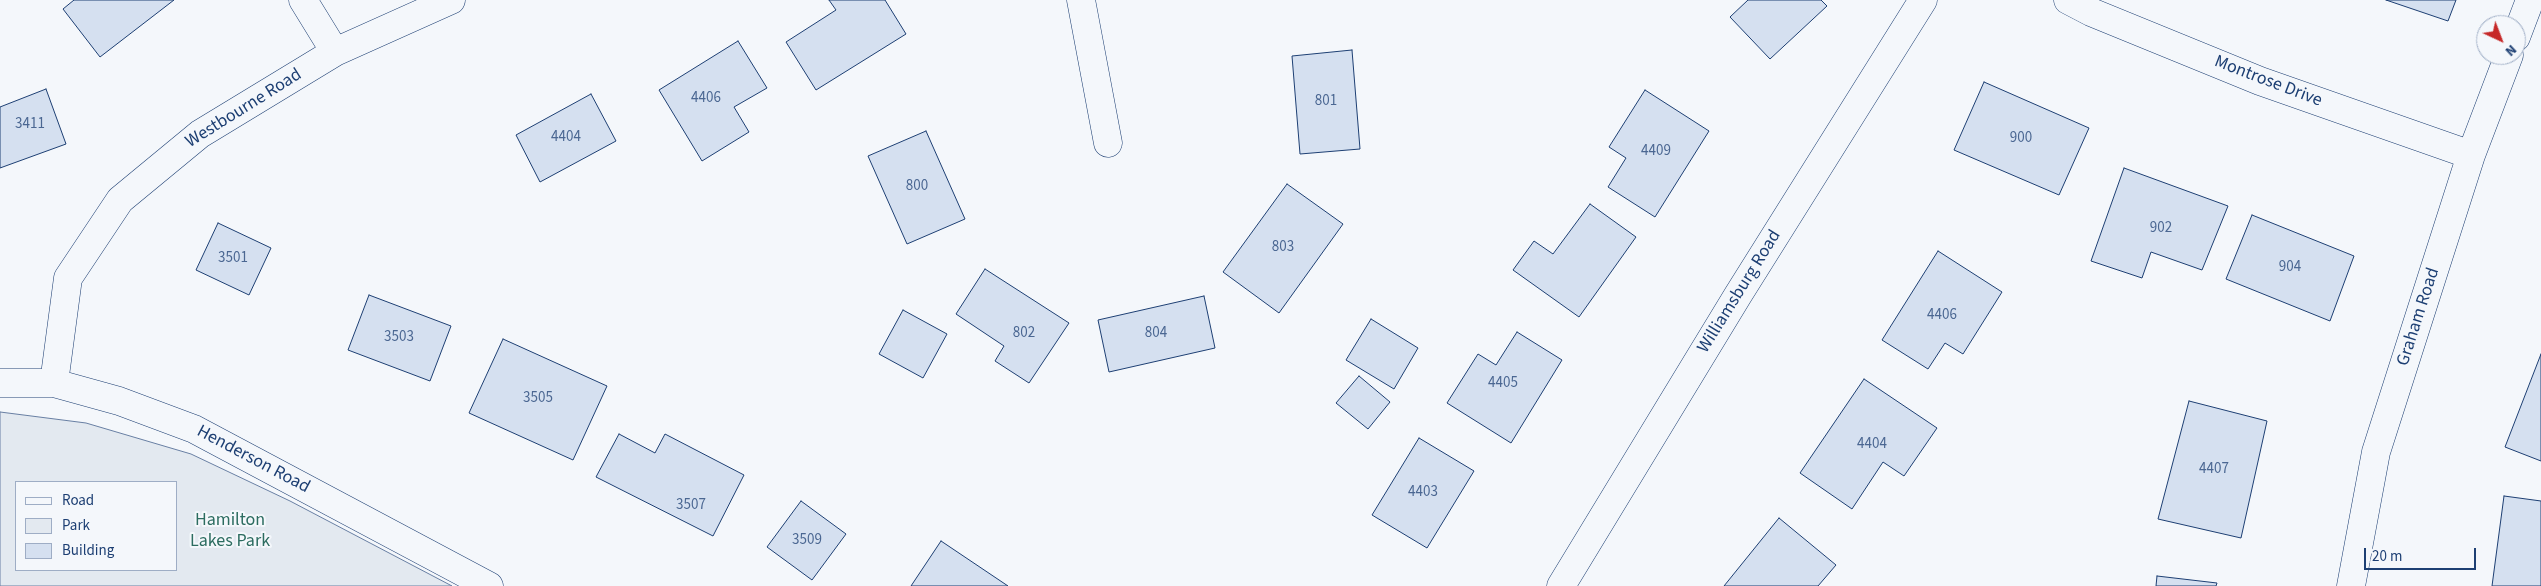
<!DOCTYPE html>
<style>
body{margin:0}
#map{position:relative;width:2541px;height:586px;overflow:hidden;background:#f4f7fb;font-family:"Source Sans 3",sans-serif}
canvas{display:block}
.legend{position:absolute;left:15px;top:481px;width:162px;height:90px;box-sizing:border-box;background:#f4f7fb;border:1px solid #9eadc5;margin:0;padding:6px 9px;list-style:none;font-size:15px;color:#1d3f73}
.legend li{display:flex;align-items:center;gap:10px;height:25px}
.legend b{width:25px;border:1px solid #9eadc5}
.north{position:absolute;left:2476px;top:15px;width:50px;height:50px;box-sizing:border-box;background:#f4f7fb;border:1px solid #9eadc5;border-radius:50%;rotate:137deg;font-size:14px;font-weight:700;line-height:20px;text-align:center;color:#1d3f73}
.north::after{content:'';display:block;margin:auto;width:18px;height:22px;background:#c62828;clip-path:polygon(50% 0,100% 100%,50% 72%,0 100%)}
.scale{position:absolute;left:2364px;top:548px;width:112px;height:22px;box-sizing:border-box;border:2px solid #1d3f73;border-top:0;padding-left:6px;font-size:15px;line-height:18px;white-space:nowrap;color:#1d3f73;-webkit-text-stroke:4px #f4f7fb;paint-order:stroke}
</style>
<div id="map">
<canvas width="2541" height="586"></canvas>
<ul class="legend">
<li><b style="height:6px;background:#f4f7fb"></b>Road</li>
<li><b style="height:14px;background:#e3e9f0"></b>Park</li>
<li><b style="height:14px;background:#d5e0f0"></b>Building</li>
</ul>
<div class="north">N</div>
<div class="scale">20 m</div>
</div>
<script>
const context = document.querySelector('canvas').getContext('2d');
context.lineJoin = 'round';
function fill(path, color) { context.fillStyle = color; context.fill(path, 'evenodd'); }
const poly = rows => new Path2D(rows.map(r => 'M' + r).join(''));
function stroke(path, color, width, dash) { context.strokeStyle = color; context.lineWidth = width; context.lineCap = dash ? 'butt' : 'round'; context.setLineDash(dash || []); context.stroke(path); }
function label(font, color, halo, rows, align = 'center') {
  context.font = font + ' "Source Sans 3",sans-serif'; context.lineWidth = 4; context.setLineDash([]); context.textBaseline = 'middle'; context.strokeStyle = halo; context.fillStyle = color; for (const [text, x, y, turn = 0] of rows) {
    context.save(); context.translate(x, y); context.rotate((+turn || 0) * Math.PI / 180); context.textAlign = isNaN(turn) ? turn : align; if (halo) context.strokeText(text, 0, 0); context.fillText(text, 0, 0); context.restore();
  }
}
const green = poly([
 [0,412,86,423,191,454,290,501,452,586,0,586,0,412],
 [16,482,176,482,176,570,16,570,16,482]
]);
fill(green, '#e3e9f0');
stroke(green, '#687fa3', 1);
const building = poly([
 [74,0,174,0,100,57,63,9,74,0],
 [829,0,885,0,906,34,816,90,786,42,836,10,829,0],
 [1748,0,1821,0,1827,6,1770,59,1730,17,1748,0],
 [2386,0,2456,0,2448,21,2386,0],
 [738,41,767,88,734,107,749,132,702,161,659,90,738,41],
 [1352,50,1360,149,1300,154,1292,56,1352,50],
 [1984,82,2089,128,2059,195,1954,150,1984,82],
 [46,89,66,144,0,168,0,107,46,89],
 [1645,90,1709,131,1655,217,1608,187,1626,158,1609,147,1645,90],
 [591,94,616,141,540,182,516,135,591,94],
 [926,131,965,219,907,244,868,156,926,131],
 [2124,168,2228,206,2202,270,2151,252,2142,278,2091,261,2124,168],
 [1287,184,1343,224,1279,313,1223,272,1287,184],
 [1590,204,1636,237,1579,317,1513,270,1534,241,1553,254,1590,204],
 [2252,215,2354,256,2330,321,2226,279,2252,215],
 [218,223,271,248,249,295,196,270,218,223],
 [1938,251,2002,292,1963,354,1945,343,1928,369,1882,340,1938,251],
 [985,269,1069,323,1029,383,995,361,1004,346,956,314,985,269],
 [369,295,451,326,430,381,348,350,369,295],
 [1204,296,1215,348,1109,372,1098,320,1204,296],
 [903,310,947,334,923,378,879,354,903,310],
 [1371,319,1418,348,1394,389,1346,360,1371,319],
 [1517,332,1562,360,1511,443,1447,403,1478,354,1496,365,1517,332],
 [503,339,607,386,573,460,469,413,503,339],
 [2541,354,2541,461,2505,447,2541,354],
 [1359,376,1390,402,1368,429,1336,403,1359,376],
 [1864,379,1937,428,1904,476,1883,462,1852,509,1800,473,1864,379],
 [2189,401,2267,421,2241,538,2158,519,2189,401],
 [619,434,655,453,665,434,744,475,713,536,596,477,619,434],
 [1419,438,1474,471,1427,548,1372,515,1419,438],
 [2504,496,2541,501,2541,586,2492,586,2504,496],
 [801,501,846,534,812,580,767,547,801,501],
 [1779,518,1836,565,1818,586,1724,586,1779,518],
 [941,541,1008,586,911,586,941,541],
 [2157,576,2217,583,2216,586,2156,586,2157,576]
]);
fill(building, '#d5e0f0');
stroke(building, '#1d3f73', 1);
const minor = poly([
 [303,0,335,52],
 [1081,0,1108,143],
 [2068,0,2091,12,2260,81,2471,155],
 [2516,37,2530,0],
 [0,383,54,383,119,401,194,429,489,586],
 [54,383,68,278,120,200,200,134,335,52,451,0],
 [1561,586,1738,295,1923,0],
 [2351,586,2376,452,2471,155,2509,55]
]);
stroke(minor, '#1d3f73', 29);
stroke(minor, '#f4f7fb', 28);
label('15px', '#4b6792', null, [
 ["4406",706,99],
 ["801",1326,102],
 ["3411",30,125],
 ["4404",566,138],
 ["900",2021,139],
 ["4409",1656,152],
 ["800",917,187],
 ["902",2161,229],
 ["803",1283,248],
 ["3501",233,259],
 ["904",2290,268],
 ["4406",1942,316],
 ["802",1024,334],
 ["804",1156,334],
 ["3503",399,338],
 ["4405",1503,384],
 ["3505",538,399],
 ["4404",1872,445],
 ["4407",2214,470],
 ["4403",1423,493],
 ["3507",691,506],
 ["3509",807,541]
]);
label('18px', '#1d3f73', '#f4f7fb', [
 ["Montrose Drive",2268,82,21],
 ["Westbourne Road",244,109,-32],
 ["Williamsburg Road",1740,292,-58],
 ["Graham Road",2419,317,-72],
 ["Henderson Road",253,460,28]
]);
label('18px', '#2c6c60', '#f4f7fb', [
 ["Hamilton",230,521],
 ["Lakes Park",230,542]
]);
</script>
